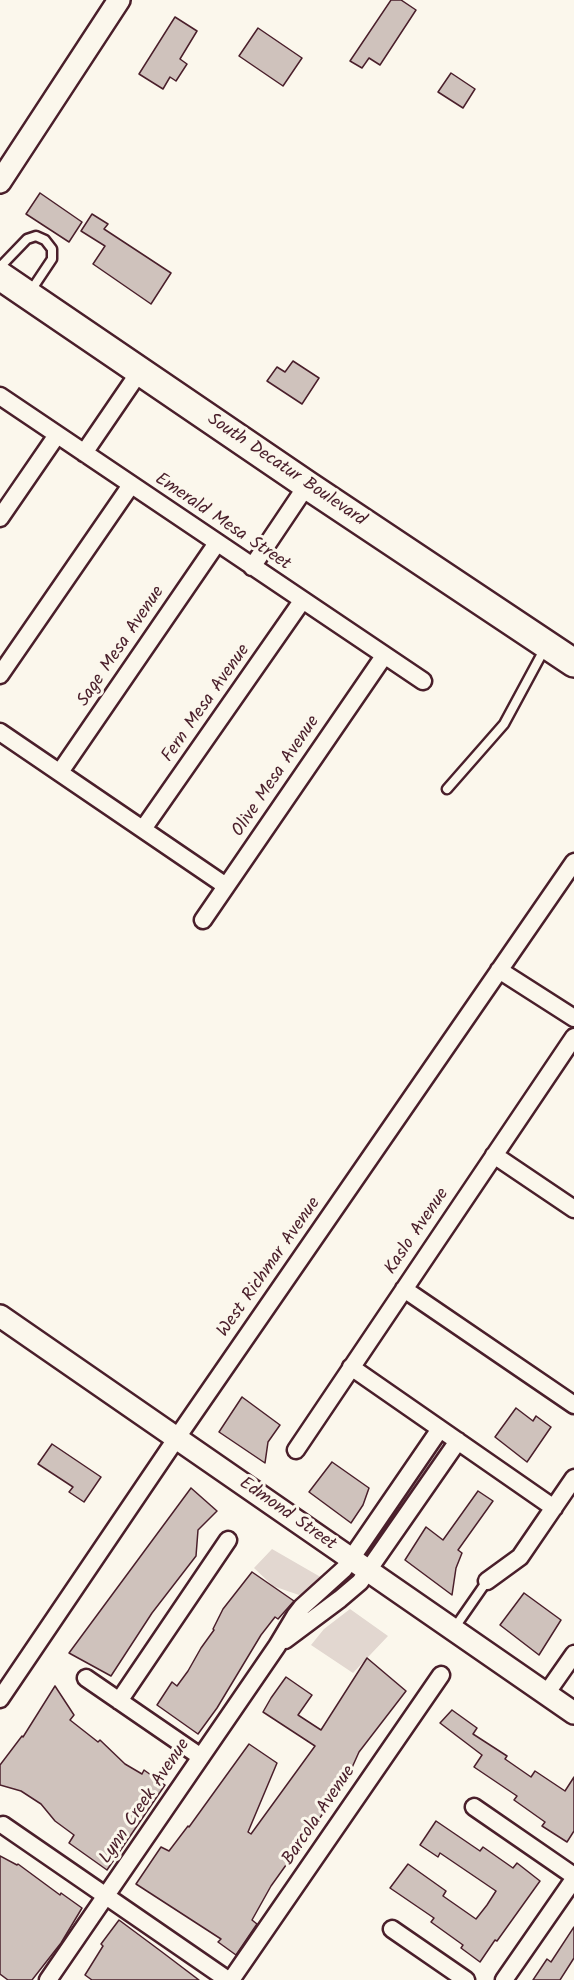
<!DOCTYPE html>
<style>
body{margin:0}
canvas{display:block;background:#fbf7ec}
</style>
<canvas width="574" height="1980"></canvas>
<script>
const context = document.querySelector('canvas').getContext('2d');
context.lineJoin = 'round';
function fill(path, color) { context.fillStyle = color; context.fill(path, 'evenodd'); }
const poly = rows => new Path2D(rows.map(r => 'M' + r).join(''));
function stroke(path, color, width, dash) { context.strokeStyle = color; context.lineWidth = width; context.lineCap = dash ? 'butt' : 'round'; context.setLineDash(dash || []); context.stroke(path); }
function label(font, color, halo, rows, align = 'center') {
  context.font = font + ' Kalam,sans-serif'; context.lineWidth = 6; context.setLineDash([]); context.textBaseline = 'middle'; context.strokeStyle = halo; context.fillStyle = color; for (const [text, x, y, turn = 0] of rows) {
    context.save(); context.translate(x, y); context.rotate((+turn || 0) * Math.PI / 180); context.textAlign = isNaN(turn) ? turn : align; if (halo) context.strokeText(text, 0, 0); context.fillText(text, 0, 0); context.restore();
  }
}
fill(poly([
 [272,1549,324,1579,299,1595,273,1586,254,1568],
 [350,1609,388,1636,353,1673,311,1645,324,1629]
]), '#e2d7d0');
const building = poly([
 [391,0,401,0,416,10,380,65,369,58,362,68,350,61,391,0],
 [175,17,197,31,180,59,187,64,176,81,170,77,163,89,139,74,175,17],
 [258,28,302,58,283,86,239,56,258,28],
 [451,73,475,89,463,108,438,92,451,73],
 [40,193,82,222,69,242,26,214,40,193],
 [92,214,108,224,104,229,171,273,151,304,93,264,105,246,81,231,92,214],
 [293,361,319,378,302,404,267,381,277,367,285,372,293,361],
 [242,1397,280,1425,268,1442,265,1463,219,1432,242,1397],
 [516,1408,533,1421,536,1416,551,1427,527,1462,495,1437,516,1408],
 [52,1444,101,1477,84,1502,69,1492,73,1487,38,1464,52,1444],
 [332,1462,369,1488,363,1505,351,1523,309,1492,332,1462],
 [191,1488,217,1511,198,1530,196,1556,152,1613,111,1676,69,1653,191,1488],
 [478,1491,493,1501,458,1550,462,1553,456,1568,452,1595,405,1560,426,1527,443,1540,478,1491],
 [252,1572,294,1601,278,1619,275,1617,261,1635,217,1708,198,1734,157,1705,172,1682,177,1686,188,1671,201,1648,214,1630,213,1629,223,1609,252,1572],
 [524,1593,561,1620,539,1655,500,1625,524,1593],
 [367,1658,406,1691,359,1752,350,1772,336,1788,324,1812,271,1886,252,1920,257,1924,236,1955,218,1942,221,1939,136,1884,161,1847,169,1851,188,1826,189,1827,249,1744,277,1763,248,1832,251,1834,315,1746,263,1712,271,1698,286,1677,312,1695,298,1715,321,1730,367,1658],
 [55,1686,74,1715,70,1720,98,1742,100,1740,125,1764,142,1774,144,1770,165,1785,107,1870,69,1843,74,1835,55,1821,41,1804,21,1791,0,1785,0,1765,22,1736,23,1737,55,1686],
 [452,1710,477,1728,473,1734,507,1756,505,1759,531,1777,535,1771,565,1791,574,1777,574,1831,567,1842,542,1826,545,1822,514,1800,517,1796,474,1767,482,1755,440,1723,452,1710],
 [436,1821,480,1851,483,1847,513,1868,517,1863,540,1881,497,1941,495,1940,480,1962,461,1948,463,1945,431,1922,434,1918,390,1888,408,1864,446,1891,443,1896,476,1919,487,1905,496,1891,440,1853,438,1857,420,1845,436,1821],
 [0,1856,17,1865,18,1864,60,1895,61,1893,82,1908,61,1943,32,1980,8,1980,0,1974,0,1856],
 [119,1920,162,1952,199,1980,92,1980,85,1975,103,1946,101,1944,119,1920],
 [574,1927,574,1958,560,1980,533,1980,547,1959,551,1962,574,1927]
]);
fill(building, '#cfc2bc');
stroke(building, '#4a1f2b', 1.5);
const service = poly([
 [0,267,27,239,36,236,45,240,52,249,52,259,30,292],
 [447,789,504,724,545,648],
 [453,1630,487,1581]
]);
const minor = poly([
 [0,396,423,681],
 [84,453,140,371],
 [0,518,57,435],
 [252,567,307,485],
 [0,675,131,485],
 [0,732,226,886],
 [60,772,217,543],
 [143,829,302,601],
 [203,920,384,656],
 [499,970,574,1018],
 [494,1155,574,1209],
 [404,1289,574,1405],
 [351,1367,554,1508],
 [296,1450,574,1037],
 [487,1581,520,1557,574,1478],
 [285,1640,340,1599,360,1582,458,1441],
 [86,1678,201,1757],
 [546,1694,574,1654],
 [0,1699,176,1439,574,862],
 [119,1701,228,1540],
 [474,1807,574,1876],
 [3,1825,228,1980],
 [392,1929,466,1980],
 [48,1980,277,1646,295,1616,302,1607,344,1569,440,1429],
 [231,1980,441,1675],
 [504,1980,574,1879]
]);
const tertiary = poly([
 [0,182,119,0],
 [0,1316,574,1713]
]);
const primary = poly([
 [0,276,307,485,574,663]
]);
stroke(service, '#4a1f2b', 13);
stroke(minor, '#4a1f2b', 21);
stroke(tertiary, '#4a1f2b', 26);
stroke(primary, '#4a1f2b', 32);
stroke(service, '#fbf7ec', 8);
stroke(minor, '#fbf7ec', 16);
stroke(tertiary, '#fbf7ec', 21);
stroke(primary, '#fbf7ec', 27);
label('18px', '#4a1f2b', '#fbf7ec', [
 ["South Decatur Boulevard",286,471,34],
 ["Emerald Mesa Street",222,523,34],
 ["Sage Mesa Avenue",122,647,-56],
 ["Fern Mesa Avenue",207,704,-55],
 ["Olive Mesa Avenue",277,777,-56],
 ["Kaslo Avenue",418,1232,-56],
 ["West Richmar Avenue",270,1268,-55],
 ["Edmond Street",287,1515,35],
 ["Lynn Creek Avenue",146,1802,-56],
 ["Barcola Avenue",320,1816,-56]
]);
</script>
